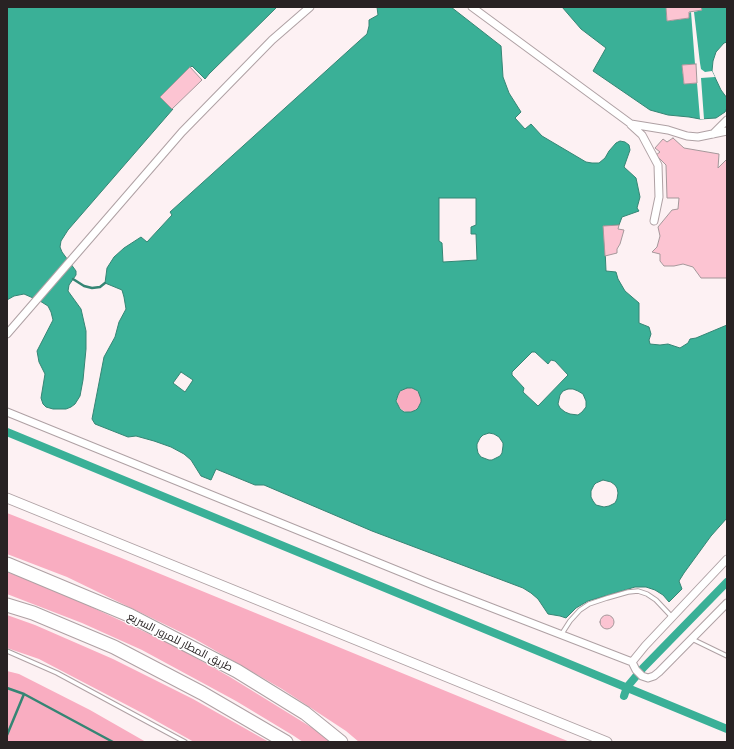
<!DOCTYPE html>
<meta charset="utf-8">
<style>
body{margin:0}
#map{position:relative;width:734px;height:749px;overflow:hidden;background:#fdf1f3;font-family:"Public Sans",sans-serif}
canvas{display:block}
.frame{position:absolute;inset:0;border:8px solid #282223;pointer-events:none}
</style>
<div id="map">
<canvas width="734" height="749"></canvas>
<div class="frame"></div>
</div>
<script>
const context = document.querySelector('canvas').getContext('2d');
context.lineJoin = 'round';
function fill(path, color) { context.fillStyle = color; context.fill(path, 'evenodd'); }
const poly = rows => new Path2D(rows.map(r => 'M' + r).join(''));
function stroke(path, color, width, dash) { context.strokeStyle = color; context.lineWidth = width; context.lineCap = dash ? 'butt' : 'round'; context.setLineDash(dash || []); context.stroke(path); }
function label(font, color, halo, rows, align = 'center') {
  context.font = font + ' "Public Sans",Cairo,sans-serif'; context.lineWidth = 3; context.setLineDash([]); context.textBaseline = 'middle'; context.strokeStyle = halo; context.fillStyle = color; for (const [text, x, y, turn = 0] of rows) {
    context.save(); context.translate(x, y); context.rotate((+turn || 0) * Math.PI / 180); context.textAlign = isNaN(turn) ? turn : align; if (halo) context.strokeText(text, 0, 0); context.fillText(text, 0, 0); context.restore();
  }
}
fill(poly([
 '397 400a12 12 0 1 1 24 0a12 12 0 1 1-24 0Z',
 [7,513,119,557,570,742,359,742,346,731,282,689,195,639,67,577,7,554],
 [7,572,55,590,173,645,230,677,319,732,333,742,303,742,294,736,236,701,142,650,82,623,7,594],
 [7,615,35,625,113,659,193,699,269,742,194,742,144,714,39,659,7,648],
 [7,671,19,674,90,710,146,742,7,742]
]), '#f9adc1');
const water = poly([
 [7,7,277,7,209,74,205,79,192,66,160,97,173,109,68,230,61,241,60,247,62,252,76,271,76,275,69,285,68,291,81,309,86,331,86,349,83,380,80,396,75,404,71,407,66,409,53,409,46,407,43,404,41,398,45,374,39,362,37,351,53,320,51,312,48,306,40,301,24,294,14,296,7,300,7,7],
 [377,7,451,7,501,46,503,77,509,93,521,112,515,118,525,129,531,124,542,136,586,162,592,163,599,163,605,158,609,151,616,143,620,141,625,142,629,145,630,150,624,167,636,178,640,197,637,208,639,211,622,217,619,225,604,226,606,271,616,272,618,279,625,291,639,303,639,323,649,327,651,334,649,340,650,344,660,345,668,344,680,348,688,343,690,339,696,338,727,325,727,518,711,536,684,573,679,581,682,589,669,602,663,595,655,590,646,587,635,587,588,601,576,608,566,618,560,616,548,614,538,599,531,593,523,588,372,531,264,485,255,485,216,469,211,480,201,476,191,460,184,454,171,447,154,441,136,436,128,437,95,424,92,419,104,357,115,337,119,322,126,309,124,297,122,290,105,283,107,268,114,257,124,248,141,237,147,242,172,215,170,212,358,42,367,34,369,26,369,20,378,15,377,7],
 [439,198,476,198,476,225,471,227,471,234,476,234,477,260,443,262,442,243,439,241,439,198],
 [532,352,535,352,548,364,551,360,555,361,568,375,538,406,523,392,524,388,512,375,512,372,532,352],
 [181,372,193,380,185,392,173,383,181,372],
 [407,388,412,388,418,391,421,399,421,402,418,408,416,410,411,412,404,412,400,409,396,401,398,395,400,391,407,388],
 [568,389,573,389,578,391,583,394,586,401,586,407,582,412,578,415,570,414,565,412,560,408,558,404,560,395,563,391,568,389],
 [489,433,494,434,499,437,503,443,503,446,502,453,500,456,492,460,489,460,481,457,478,453,477,448,477,444,480,438,483,435,489,433],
 [603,480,611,482,615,485,617,488,618,493,617,499,615,503,609,506,604,507,596,505,593,501,591,497,591,491,594,485,596,483,603,480],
 [562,7,727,7,727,42,724,43,716,52,713,61,712,71,721,90,727,98,727,108,725,112,716,118,700,119,689,117,668,115,650,110,593,71,606,48,581,29,562,7]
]);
fill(water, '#3ab097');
stroke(water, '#358574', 1);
fill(poly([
 [666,7,701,7,702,10,694,12,700,63,701,69,705,72,712,71,715,77,701,78,704,119,700,119,697,83,684,84,682,65,695,64,691,12,689,13,689,18,667,21]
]), '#fdf1f3');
stroke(poly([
 [73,279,84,286,92,288,100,287,105,283],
 [7,688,24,694,113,742],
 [7,735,24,694]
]), '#358574', 2.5);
stroke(poly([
 [7,432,727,729],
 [624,696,627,687,643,668,727,582]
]), '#3ab097', 8);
const building = poly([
 [666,7,701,7,702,10,689,12,689,18,667,21,666,7],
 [696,64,697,83,684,84,682,65,696,64],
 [190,67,202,80,172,109,160,97,190,67],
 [673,138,684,148,719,154,718,168,727,159,727,278,701,278,693,267,683,264,674,266,664,266,660,261,660,254,652,252,657,247,660,236,658,227,672,210,678,209,679,198,667,198,666,165,656,155,660,152,655,148,663,139,667,142,673,138],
 [619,225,618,229,624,230,620,244,617,249,617,253,605,256,603,226,619,225],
 '600 622a7 7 0 1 1 14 0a7 7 0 1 1-14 0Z'
]);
fill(building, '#fcc4d2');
stroke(building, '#a5979a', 1);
const service = poly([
 [561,635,570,621,580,610,589,604,607,598,628,592,638,591,647,594,656,600,672,617],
 [692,639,727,656],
 [7,651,57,673,185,742]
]);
const minor = poly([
 [472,7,631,124,668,130,687,136,698,137,727,131],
 [631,125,642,135,658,165,659,197,654,221],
 [713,134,727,120],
 [7,334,182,132,272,40,310,7],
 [7,412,433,585,632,662,636,670,642,676,648,678,654,676,659,672,727,603],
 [632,662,645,646,727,559]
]);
const tertiary = poly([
 [7,498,607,742]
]);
const motorway = poly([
 [7,564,129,615,237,671,305,713,341,742],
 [7,605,33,613,114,647,202,693,286,742]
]);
stroke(service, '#afa1a4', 5.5);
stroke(minor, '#afa1a4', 9);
stroke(tertiary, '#afa1a4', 11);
stroke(motorway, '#afa1a4', 15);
stroke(service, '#fff', 3.5);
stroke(minor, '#fff', 7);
stroke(tertiary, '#fff', 9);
stroke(motorway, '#fff', 13);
label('11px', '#282223', '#fff', [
 ["طريق المطار للمرور السريع",180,642,27]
]);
</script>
